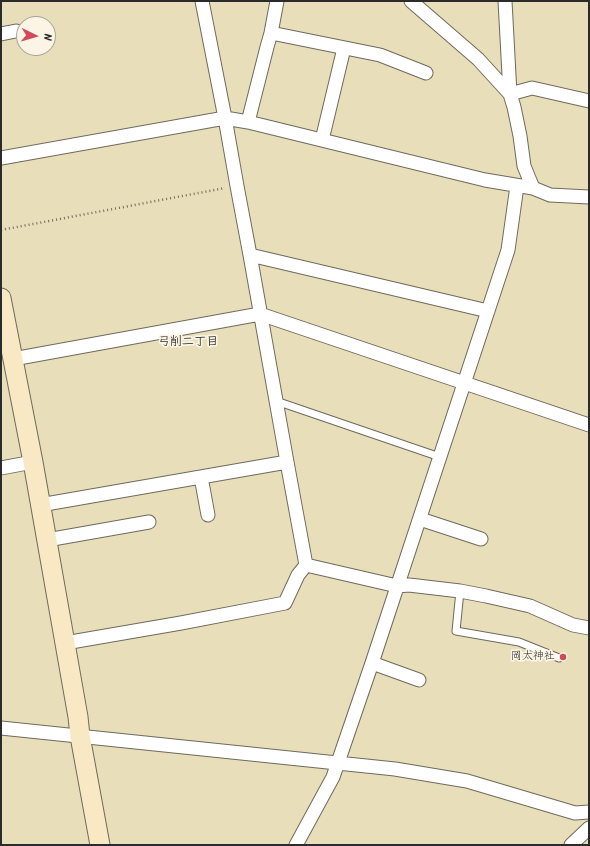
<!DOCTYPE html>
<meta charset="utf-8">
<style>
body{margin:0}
#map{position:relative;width:590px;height:846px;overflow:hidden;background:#e9deba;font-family:Kalam,sans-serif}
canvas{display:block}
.frame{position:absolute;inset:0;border:2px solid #2b2b2b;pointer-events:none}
.north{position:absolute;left:16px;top:16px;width:40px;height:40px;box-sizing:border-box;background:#fcf5e5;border:1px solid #a8a49b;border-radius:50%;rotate:95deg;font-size:11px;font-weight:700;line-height:16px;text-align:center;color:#2b2b2b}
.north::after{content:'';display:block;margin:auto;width:14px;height:18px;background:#d1495b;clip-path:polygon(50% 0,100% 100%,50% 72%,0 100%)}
</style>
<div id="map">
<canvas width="590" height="846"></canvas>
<div class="frame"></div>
<div class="north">N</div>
</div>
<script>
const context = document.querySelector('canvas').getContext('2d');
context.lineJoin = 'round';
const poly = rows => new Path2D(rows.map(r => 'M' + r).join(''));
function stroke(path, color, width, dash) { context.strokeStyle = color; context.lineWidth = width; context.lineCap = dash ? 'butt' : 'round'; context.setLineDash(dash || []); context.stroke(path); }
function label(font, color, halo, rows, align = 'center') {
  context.font = font + ' Kalam,"Klee One",sans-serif'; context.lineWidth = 3.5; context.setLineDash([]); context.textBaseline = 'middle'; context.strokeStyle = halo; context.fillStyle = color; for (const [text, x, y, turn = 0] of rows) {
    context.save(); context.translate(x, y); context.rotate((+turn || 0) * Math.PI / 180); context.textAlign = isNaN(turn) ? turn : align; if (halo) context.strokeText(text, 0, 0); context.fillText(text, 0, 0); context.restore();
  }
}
const lane = poly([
 [276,401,440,457],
 [460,591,456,631,519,642,559,658]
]);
const street = poly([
 [202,1,225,118,237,186,250,255,287,462,306,565,397,586,409,585,460,591,486,596,530,606,573,625,589,628],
 [411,1,478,59,510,94],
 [505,1,510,94,514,107,520,136,524,166,533,188],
 [271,33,380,55,426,73],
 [1,34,16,31],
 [510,94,532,88,589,101],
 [248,122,267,47,271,33,277,1],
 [322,140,344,48],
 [1,158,225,118,248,122,485,180,533,188,550,195,589,197],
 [250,255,488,311],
 [13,359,260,314,589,425],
 [1,468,33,462],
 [201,477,208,515],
 [40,505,287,462],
 [420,519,481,539],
 [47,540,149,522],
 [65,643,181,623,285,603,298,575,306,565],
 [372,663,419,680],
 [1,728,395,769,467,781,575,813,589,812],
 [296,845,333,777,372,663,508,250,517,186],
 [571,845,589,828]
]);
const secondary = poly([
 [1,298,33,462,78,717,80,736,100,845]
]);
stroke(lane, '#6e6a5d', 9);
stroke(street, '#6e6a5d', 15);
stroke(secondary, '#6e6a5d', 21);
stroke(poly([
 [1,230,225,188]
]), '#6e6a5d', 2.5, [1, 3]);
stroke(lane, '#fff', 7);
stroke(street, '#fff', 13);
stroke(secondary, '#f8e8c3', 19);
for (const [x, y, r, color] of [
 [563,657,4,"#d1495b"]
]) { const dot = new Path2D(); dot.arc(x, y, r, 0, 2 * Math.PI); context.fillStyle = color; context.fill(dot); stroke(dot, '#fcf5e5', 1.5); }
label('11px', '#2b2b2b', '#fcf5e5', [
 ["岡太神社",555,657]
], 'right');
label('bold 12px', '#2b2b2b', '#fcf5e5', [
 ["弓削二丁目",188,343]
]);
</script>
